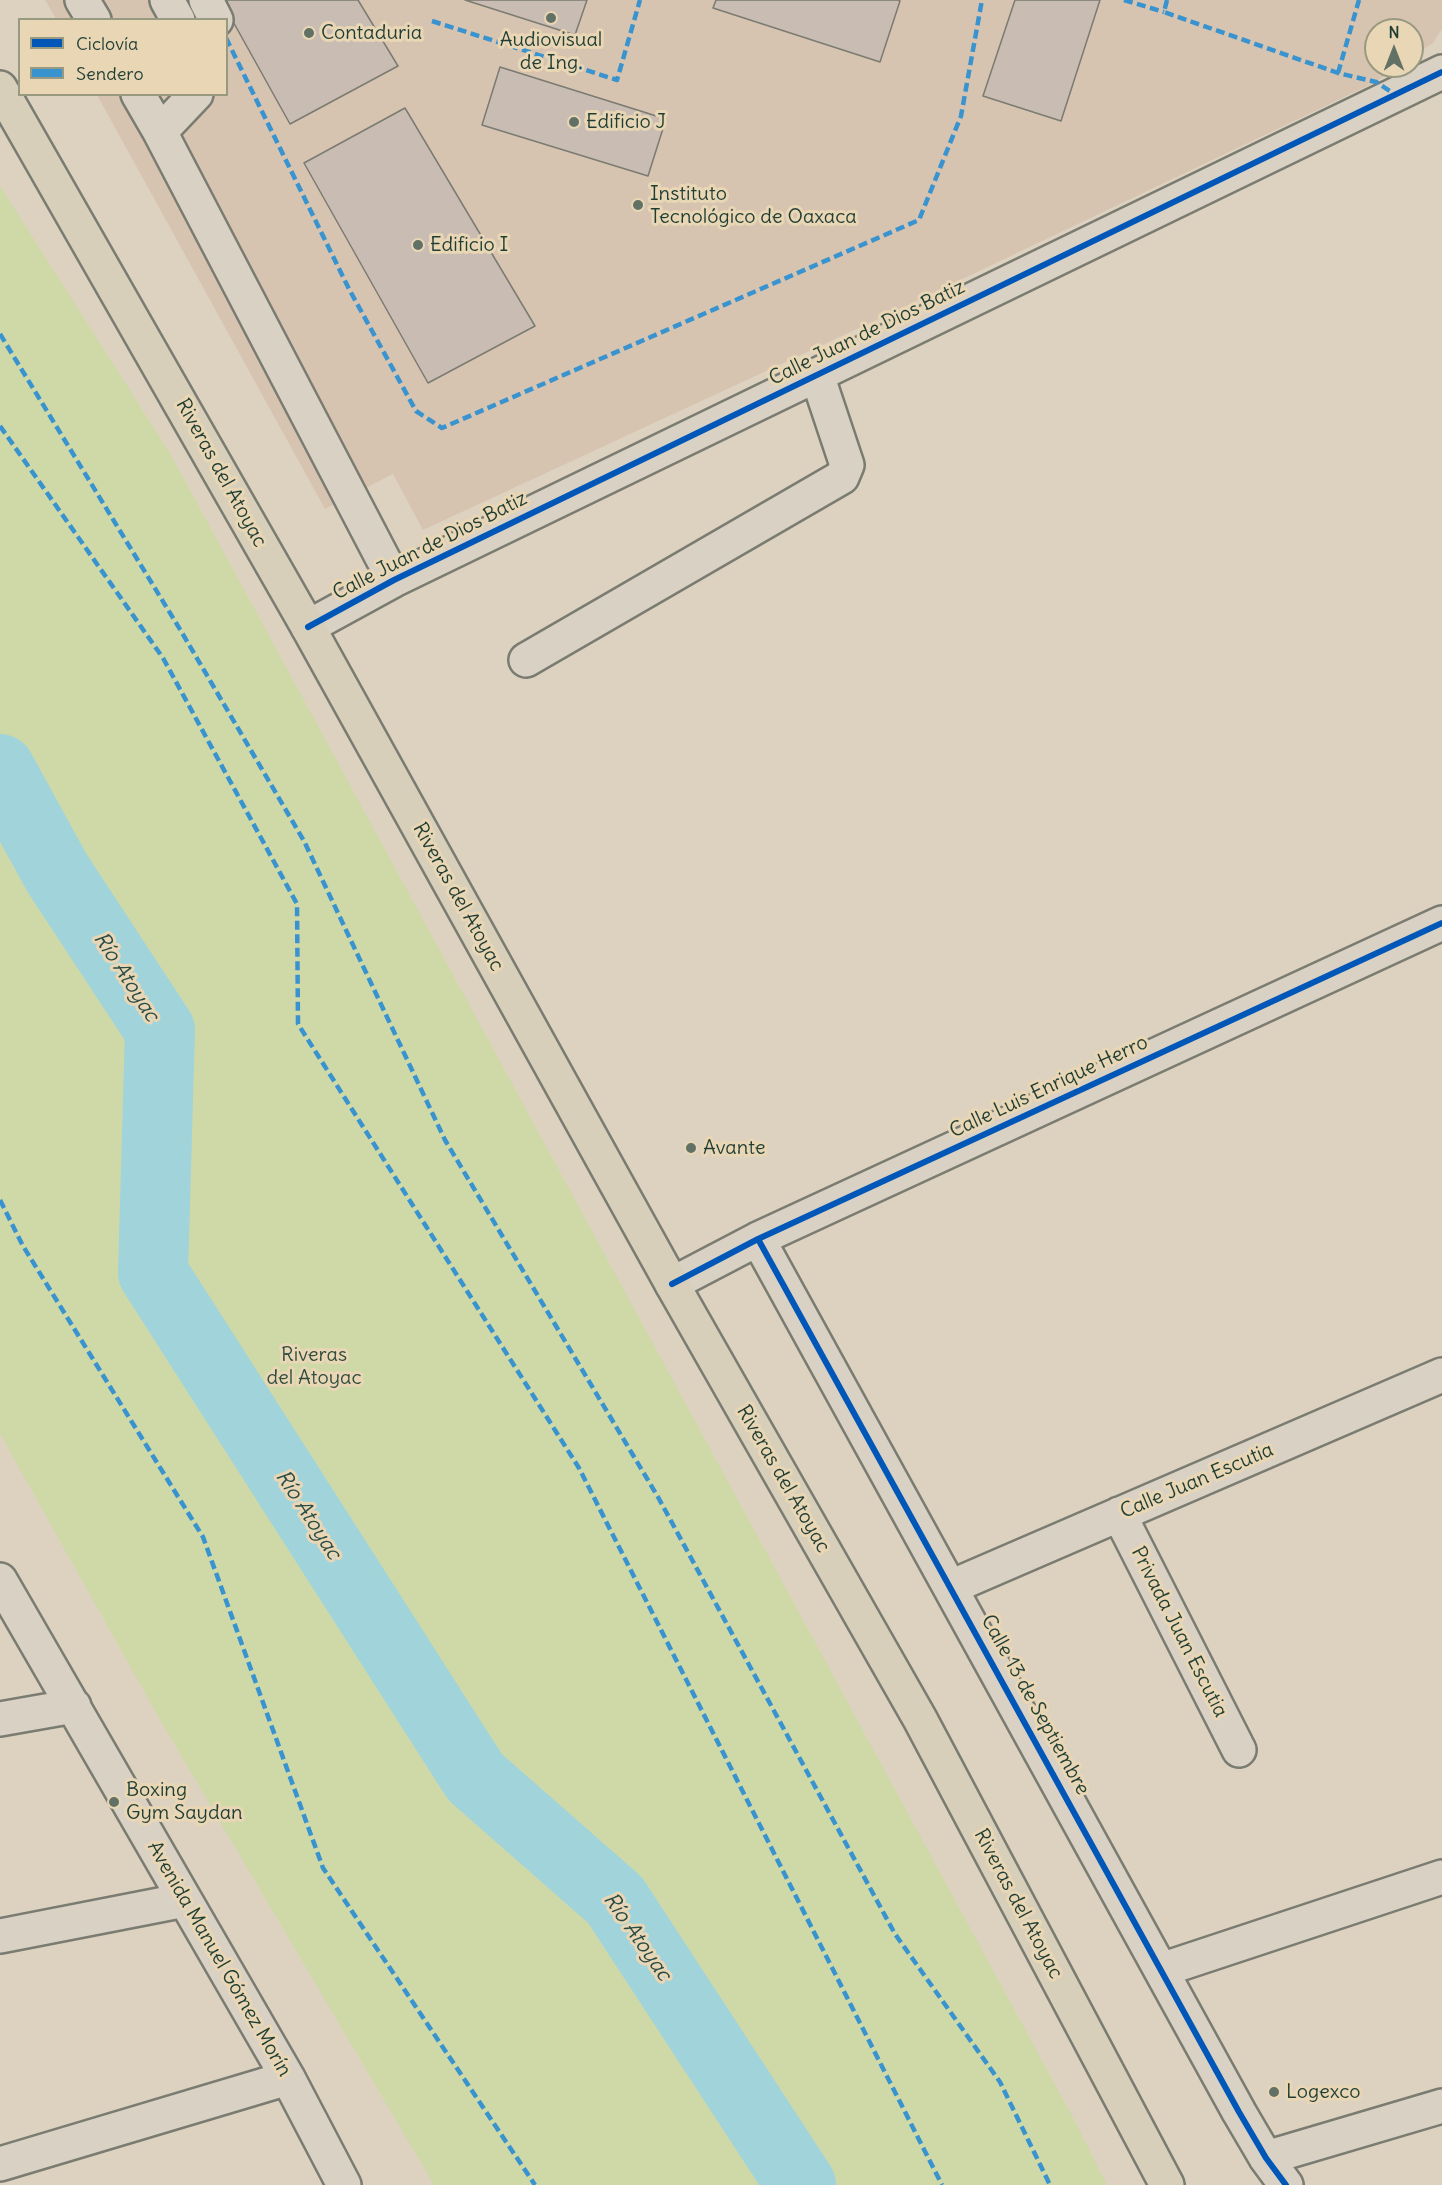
<!DOCTYPE html>
<meta charset="utf-8">
<style>
body{margin:0}
#map{position:relative;width:1442px;height:2185px;overflow:hidden;background:#ddd2c0;font-family:Delius,sans-serif}
canvas{display:block}
.legend{position:absolute;left:18px;top:18px;width:210px;height:78px;box-sizing:border-box;background:#e9d6b4;border:2px solid #989981;margin:0;padding:8px 10px;list-style:none;font-size:18px;color:#1f3d34}
.legend li{display:flex;align-items:center;gap:12px;height:30px}
.legend b{width:30px;border:2px solid #989981}
.north{position:absolute;left:1364px;top:18px;width:60px;height:60px;box-sizing:border-box;background:#e9d6b4;border:2px solid #989981;border-radius:50%;rotate:0deg;font-size:16px;font-weight:700;line-height:24px;text-align:center;color:#1f3d34}
.north::after{content:'';display:block;margin:auto;width:21px;height:27px;background:#627165;clip-path:polygon(50% 0,100% 100%,50% 72%,0 100%)}
</style>
<div id="map">
<canvas width="1442" height="2185"></canvas>
<ul class="legend">
<li><b style="height:8px;background:#0057b8"></b>Ciclovía</li>
<li><b style="height:8px;background:#3993ce"></b>Sendero</li>
</ul>
<div class="north">N</div>
</div>
<script>
const context = document.querySelector('canvas').getContext('2d');
context.lineJoin = 'round';
function fill(path, color) { context.fillStyle = color; context.fill(path, 'evenodd'); }
const poly = rows => new Path2D(rows.map(r => 'M' + r).join(''));
function stroke(path, color, width, dash) { context.strokeStyle = color; context.lineWidth = width; context.lineCap = dash ? 'butt' : 'round'; context.setLineDash(dash || []); context.stroke(path); }
function label(font, color, halo, rows, align = 'center') {
  context.font = font + ' Delius,sans-serif'; context.lineWidth = 6; context.setLineDash([]); context.textBaseline = 'middle'; context.strokeStyle = halo; context.fillStyle = color; for (const [text, x, y, turn = 0] of rows) {
    context.save(); context.translate(x, y); context.rotate((+turn || 0) * Math.PI / 180); context.textAlign = isNaN(turn) ? turn : align; if (halo) context.strokeText(text, 0, 0); context.fillText(text, 0, 0); context.restore();
  }
}
fill(poly([
 [45,0,1442,0,1442,29,1433,43,1412,57,1412,30,1376,30,1376,66,1399,66,1376,82,887,315,423,530,393,474,325,509,97,95,226,94,226,20,56,19]
]), '#d7c4b0');
fill(poly([
 [0,186,170,453,1076,2123,1107,2185,434,2185,160,1720,0,1434]
]), '#cfd9a8');
stroke(poly([
 [0,769,57,873,160,1030,153,1273,475,1777,615,1900,801,2185]
]), '#a1d3db', 70);
const building = poly([
 [221,0,358,0,398,66,290,124,221,0],
 [465,0,587,0,575,35,465,0],
 [716,0,898,0,900,1,880,62,713,8,716,0],
 [1015,0,1100,0,1061,121,983,96,1015,0],
 [500,67,666,119,648,176,482,125,500,67],
 [405,108,535,326,428,383,304,163,405,108]
]);
fill(building, '#c9bcb3');
stroke(building, '#7a7b71', 1.5);
const minor = poly([
 [82,0,94,20],
 [167,0,178,20],
 [206,0,216,20],
 [138,94,160,132,394,580],
 [160,132,196,94],
 [308,627,394,580,1442,72],
 [526,660,842,477,847,465,817,375],
 [758,1239,1239,2112,1266,2158,1286,2185],
 [672,1284,758,1239,1442,923],
 [1119,1514,1239,1750],
 [0,1580,288,2078,344,2185],
 [951,1587,1442,1375],
 [0,1719,74,1706],
 [0,1936,185,1900],
 [1161,1970,1442,1877],
 [1266,2158,1442,2106],
 [0,2164,288,2078]
]);
const major = poly([
 [0,88,308,627,672,1284,920,1719,1167,2185]
]);
stroke(minor, '#7a7b71', 38);
stroke(major, '#7a7b71', 38);
stroke(minor, '#d9d1c4', 33);
stroke(major, '#d7cfba', 33);
stroke(poly([
 [1124,0,1164,12],
 [1167,0,1164,12,1338,73,1376,82,1396,95],
 [432,21,617,80,640,0],
 [226,38,349,289,416,411,442,428,919,220,961,116,982,0],
 [1338,73,1359,0],
 [0,334,181,631,304,841,445,1140,658,1497,895,1934,1000,2082,1050,2185],
 [0,426,163,658,297,904,298,1024,579,1468,942,2185],
 [0,1200,23,1246,203,1537,323,1868,535,2185]
]), '#3993ce', 4.5, [9, 4.5]);
stroke(poly([
 [308,627,394,580,1442,72],
 [758,1239,1239,2112,1266,2158,1286,2185],
 [672,1284,758,1239,1442,923]
]), '#0057b8', 6);
for (const [x, y, r, color] of [
 [551,18,6,"#627165"],
 [309,33,6,"#627165"],
 [574,122,6,"#627165"],
 [638,205,6,"#627165"],
 [418,245,6,"#627165"],
 [691,1148,6,"#627165"],
 [114,1802,6,"#627165"],
 [1274,2092,6,"#627165"]
]) { const dot = new Path2D(); dot.arc(x, y, r, 0, 2 * Math.PI); context.fillStyle = color; context.fill(dot); stroke(dot, '#e9d6b4', 2); }
label('20px', '#1f3d34', '#e9d6b4', [
 ["Contaduria",321,33],
 ["Audiovisual",551,40,"center"],
 ["de Ing.",551,63,"center"],
 ["Edificio J",586,122],
 ["Instituto",650,194],
 ["Tecnológico de Oaxaca",650,217],
 ["Edificio I",430,245],
 ["Avante",703,1148],
 ["Boxing",126,1790],
 ["Gym Saydan",126,1813],
 ["Logexco",1286,2092]
], 'left');
label('20px', '#1f3d34', '#e9d6b4', [
 ["Calle Juan de Dios Batiz",867,333,-26],
 ["Riveras del Atoyac",221,473,61],
 ["Calle Juan de Dios Batiz",430,546,-27],
 ["Riveras del Atoyac",458,897,61],
 ["Calle Luis Enrique Herro",1049,1087,-25],
 ["Riveras del Atoyac",783,1479,60],
 ["Calle Juan Escutia",1197,1481,-23],
 ["Privada Juan Escutia",1179,1632,63],
 ["Calle 13 de Septiembre",1035,1705,61],
 ["Riveras del Atoyac",1018,1904,62],
 ["Avenida Manuel Gómez Morín",219,1959,60]
]);
label('20px', '#2f4d3e', '#e9d6b4', [
 ["Riveras",314,1355],
 ["del Atoyac",314,1378]
]);
label('italic 21px', '#294c46', '#e9d6b4', [
 ["Río Atoyac",126,977,57],
 ["Río Atoyac",308,1515,57],
 ["Río Atoyac",637,1937,55]
]);
</script>
